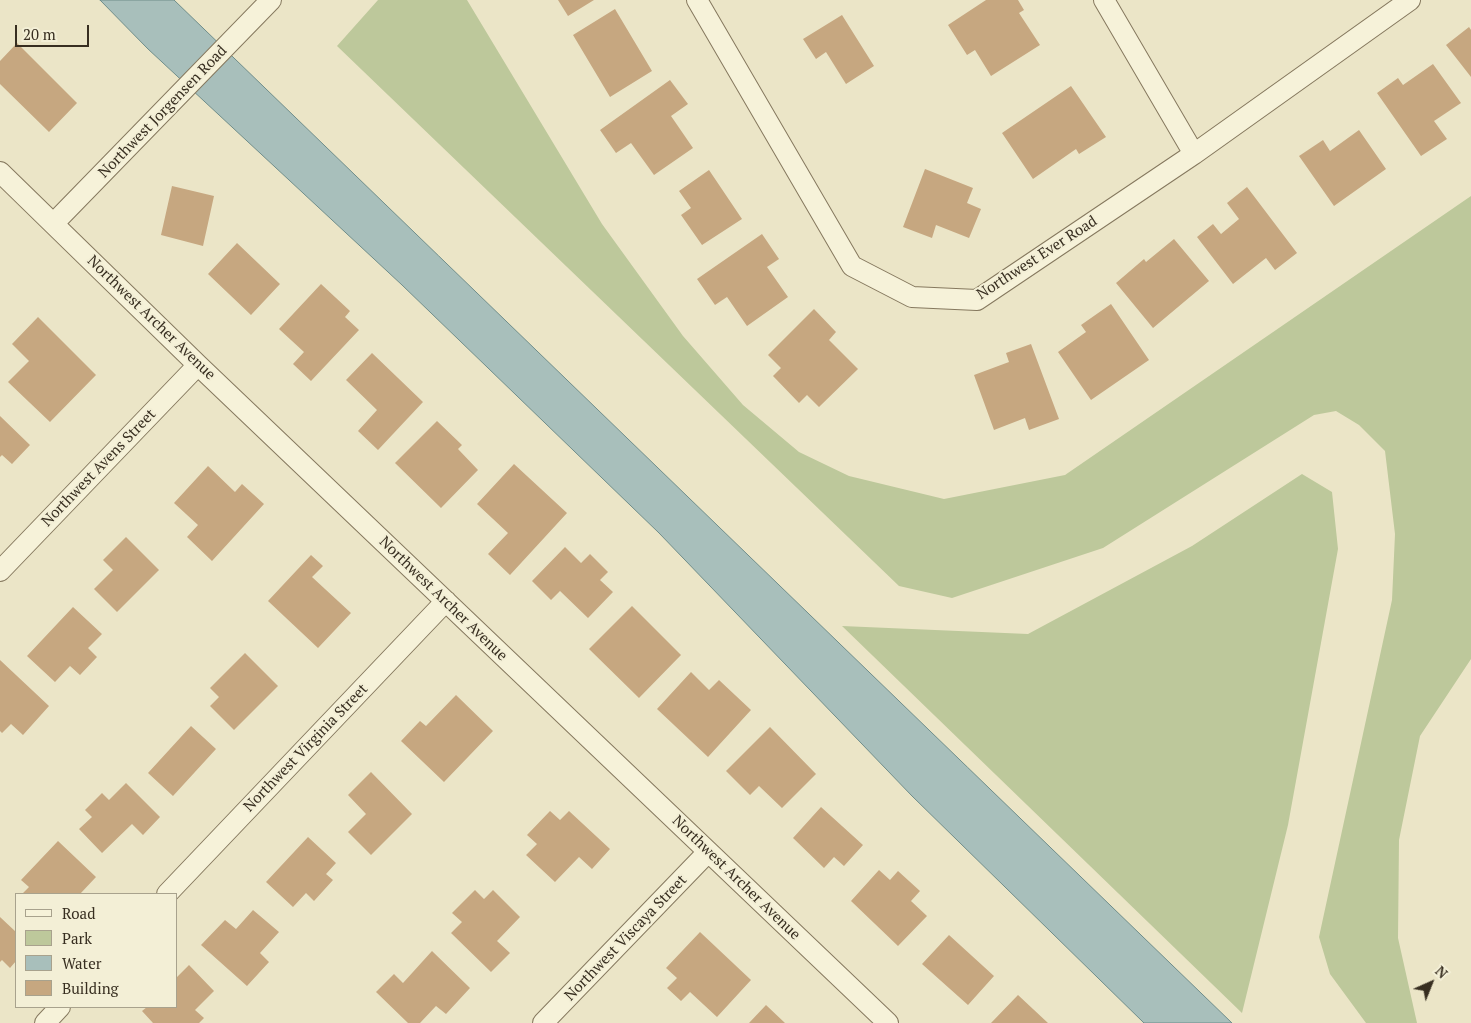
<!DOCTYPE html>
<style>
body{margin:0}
#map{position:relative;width:1471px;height:1023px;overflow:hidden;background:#ebe5c7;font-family:"PT Serif",serif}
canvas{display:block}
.legend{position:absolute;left:15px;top:893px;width:162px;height:115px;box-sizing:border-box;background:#f3efd6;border:1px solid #a8a28d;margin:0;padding:6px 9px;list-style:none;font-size:15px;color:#372e20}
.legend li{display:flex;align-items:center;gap:10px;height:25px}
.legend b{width:25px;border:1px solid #a8a28d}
.north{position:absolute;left:1406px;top:958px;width:50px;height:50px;-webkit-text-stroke:4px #f3efd6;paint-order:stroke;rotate:44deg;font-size:14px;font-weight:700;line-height:20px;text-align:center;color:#372e20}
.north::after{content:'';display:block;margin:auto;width:18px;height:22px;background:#372e20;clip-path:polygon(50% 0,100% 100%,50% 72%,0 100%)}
.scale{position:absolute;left:15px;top:25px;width:74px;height:22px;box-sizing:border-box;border:2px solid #372e20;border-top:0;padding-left:6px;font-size:15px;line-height:18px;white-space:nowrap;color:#372e20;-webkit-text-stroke:4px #f3efd6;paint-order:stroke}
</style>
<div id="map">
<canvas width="1471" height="1023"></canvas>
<ul class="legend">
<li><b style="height:6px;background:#f6f2d9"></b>Road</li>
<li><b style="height:14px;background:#bdc89b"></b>Park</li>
<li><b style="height:14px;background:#a8bfbb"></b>Water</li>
<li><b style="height:14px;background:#c6a780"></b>Building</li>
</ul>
<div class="north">N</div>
<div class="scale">20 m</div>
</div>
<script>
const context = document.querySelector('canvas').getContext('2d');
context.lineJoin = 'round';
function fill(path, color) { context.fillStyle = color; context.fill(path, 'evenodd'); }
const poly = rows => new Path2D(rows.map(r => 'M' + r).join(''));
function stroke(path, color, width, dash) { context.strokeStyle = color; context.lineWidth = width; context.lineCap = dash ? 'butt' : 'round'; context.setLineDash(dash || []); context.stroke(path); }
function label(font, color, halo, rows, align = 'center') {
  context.font = font + ' "PT Serif",serif'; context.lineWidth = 4; context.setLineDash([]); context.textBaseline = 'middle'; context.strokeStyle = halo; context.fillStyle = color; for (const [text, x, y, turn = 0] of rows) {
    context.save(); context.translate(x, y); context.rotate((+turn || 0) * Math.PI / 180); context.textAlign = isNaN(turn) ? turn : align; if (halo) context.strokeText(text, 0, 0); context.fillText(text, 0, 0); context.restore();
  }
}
fill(poly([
 [378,0,467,0,602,224,683,336,743,405,799,452,849,476,944,499,1065,475,1471,196,1471,659,1420,736,1399,840,1398,938,1417,1023,1366,1023,1330,974,1319,937,1392,600,1395,534,1385,451,1359,425,1336,411,1314,415,1103,548,952,598,899,586,337,46],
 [1302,474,1332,492,1338,549,1288,825,1242,1013,842,626,1028,634,1192,546]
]), '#bdc89b');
const water = poly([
 [100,0,174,0,1232,1023,1144,1023,912,796,659,533,402,285,148,49,100,0]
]);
fill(water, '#a8bfbb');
stroke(water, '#6f8d8a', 1);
fill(poly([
 [558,0,594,0,568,16],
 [986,0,1018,0,1024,10,1019,13,1040,45,991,76,975,50,967,55,948,25],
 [615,9,652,71,610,97,573,35],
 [842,15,874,66,846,84,826,52,816,59,803,39],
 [1469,27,1471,30,1471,77,1446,45],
 [17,43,77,103,49,132,0,84,0,61],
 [1433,64,1461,103,1434,121,1447,139,1421,156,1377,93,1398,78,1403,85],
 [670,80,688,104,671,116,693,148,654,175,631,143,616,153,600,130],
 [1071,86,1106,137,1079,154,1076,149,1033,179,1002,133],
 [1359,130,1386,169,1334,206,1299,156,1323,140,1330,151],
 [925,169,973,188,967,203,981,209,969,238,936,225,932,238,903,227],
 [709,170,742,219,702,245,681,215,691,208,679,191],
 [172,186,214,196,203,246,161,235],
 [1247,187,1297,253,1275,270,1266,258,1233,284,1197,237,1213,224,1221,234,1239,219,1227,203],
 [762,234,779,259,767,267,788,297,747,326,727,297,715,305,697,279],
 [1174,239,1209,281,1153,328,1116,283,1144,259,1146,262],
 [237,243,280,284,251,315,208,274],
 [321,284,350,311,345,317,359,330,311,381,293,364,304,352,279,329],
 [1111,304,1149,360,1091,400,1058,352,1086,332,1081,325],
 [814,309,836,332,829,340,858,369,819,407,807,395,799,403,773,376,781,368,768,355],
 [38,317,96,375,50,422,8,382,29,361,12,344],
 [1031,344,1059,419,1029,430,1025,418,994,430,974,375,1009,362,1006,353],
 [372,353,423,402,378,450,358,431,377,410,346,380],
 [0,416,30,445,12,464,2,455,0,457],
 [437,421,462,445,458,449,478,470,441,508,395,463],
 [514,464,567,513,510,575,488,554,508,533,477,504],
 [208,466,235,492,242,484,264,504,212,561,187,537,198,525,174,503],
 [126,537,159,570,117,612,94,589,113,570,103,560],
 [565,547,581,563,590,554,608,572,600,580,613,592,588,618,560,591,551,600,532,581],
 [311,555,323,566,312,577,351,613,318,648,268,601],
 [632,606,681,655,639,698,589,649],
 [73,607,102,634,88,648,97,657,80,675,70,666,55,682,27,656],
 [245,653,278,686,234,730,210,706,219,697,210,688],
 [0,660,49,706,23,735,11,724,2,733,0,731],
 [691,672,709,690,719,680,751,710,708,757,657,709],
 [456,695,493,731,444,782,401,741,420,721,426,726],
 [191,726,216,749,173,796,148,773],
 [770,727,816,774,782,808,759,786,750,795,726,771],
 [371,772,412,814,371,855,348,832,366,814,348,795],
 [126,783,160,817,143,835,132,824,102,853,79,829,92,817,85,810,102,793,109,800],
 [821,807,863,845,844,866,834,857,824,868,793,838],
 [550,811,560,820,569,811,610,849,592,869,579,857,555,882,526,855,537,844,527,835],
 [308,837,336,863,326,874,333,880,314,901,306,893,293,907,266,882],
 [58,841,96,877,80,894,22,894,29,887,21,880],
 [879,870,890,880,898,871,920,891,911,901,927,916,898,946,851,901],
 [475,890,484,899,493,890,520,917,497,941,510,953,491,972,451,933,462,922,452,913],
 [253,910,279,932,260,953,269,962,247,986,201,945,225,920,236,929],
 [0,917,16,932,16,961,10,968,2,960,0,962],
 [700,932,751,980,717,1017,690,992,681,1001,667,988,677,978,666,968],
 [949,935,994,976,968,1005,922,964],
 [432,951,470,988,446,1014,436,1006,420,1023,408,1023,376,992,394,974,403,983],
 [189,965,214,991,195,1010,204,1018,199,1023,153,1023,142,1011,147,1007,176,1007,176,978],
 [1018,995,1048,1023,991,1023],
 [766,1005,785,1023,749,1023]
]), '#c6a780');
const minor = poly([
 [697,0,852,266,912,297,977,300,1194,154,1410,0],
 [1104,0,1194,154],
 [0,172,198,365,888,1023],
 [54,223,271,0],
 [0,571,198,365],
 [167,894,446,601],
 [45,1023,60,1007],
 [543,1023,708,852]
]);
stroke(minor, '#85785e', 22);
stroke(minor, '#f6f2d9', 20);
label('15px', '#372e20', '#f3efd6', [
 ["Northwest Jorgensen Road",163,112,-46],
 ["Northwest Ever Road",1037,258,-33],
 ["Northwest Archer Avenue",151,318,44],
 ["Northwest Avens Street",99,468,-46],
 ["Northwest Archer Avenue",443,599,44],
 ["Northwest Virginia Street",306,748,-46],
 ["Northwest Archer Avenue",736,878,44],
 ["Northwest Viscaya Street",626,938,-46]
]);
</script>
